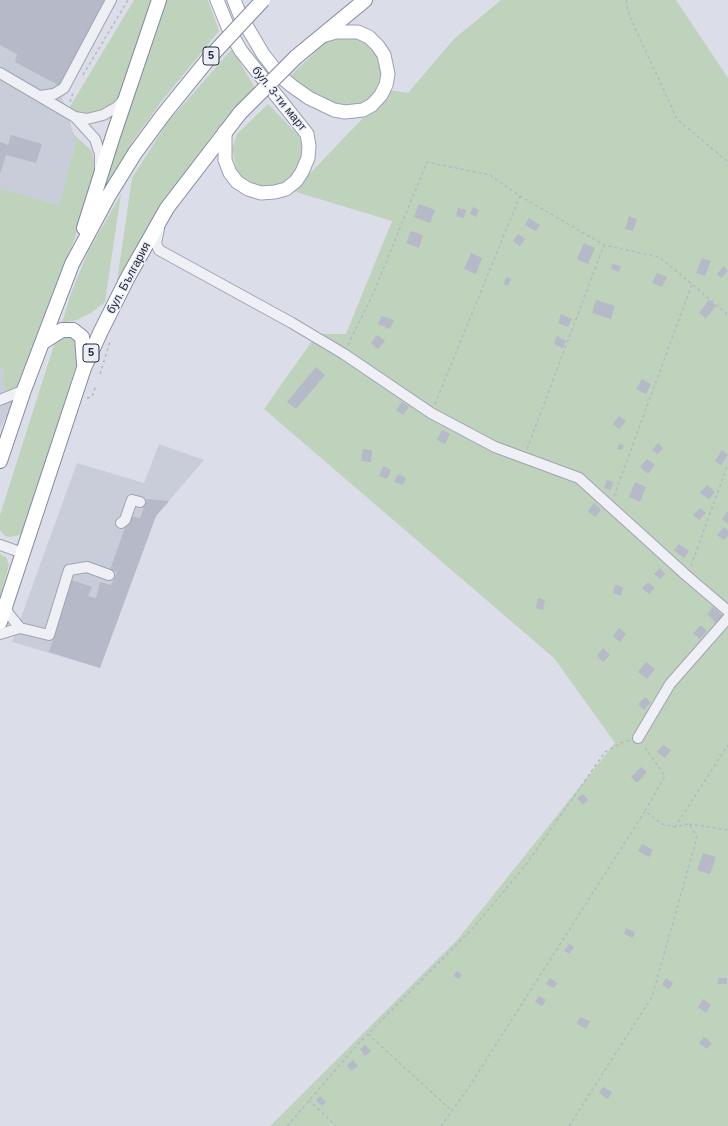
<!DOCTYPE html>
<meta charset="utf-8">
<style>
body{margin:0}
canvas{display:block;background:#dbdee8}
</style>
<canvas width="728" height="1126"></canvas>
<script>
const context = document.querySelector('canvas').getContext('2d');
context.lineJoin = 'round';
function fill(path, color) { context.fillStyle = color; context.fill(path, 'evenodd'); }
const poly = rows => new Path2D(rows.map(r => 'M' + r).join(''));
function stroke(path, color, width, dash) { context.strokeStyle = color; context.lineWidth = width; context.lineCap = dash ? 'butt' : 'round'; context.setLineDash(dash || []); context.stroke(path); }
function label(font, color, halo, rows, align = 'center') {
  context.font = font + ' Helvetica,sans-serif'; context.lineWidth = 3; context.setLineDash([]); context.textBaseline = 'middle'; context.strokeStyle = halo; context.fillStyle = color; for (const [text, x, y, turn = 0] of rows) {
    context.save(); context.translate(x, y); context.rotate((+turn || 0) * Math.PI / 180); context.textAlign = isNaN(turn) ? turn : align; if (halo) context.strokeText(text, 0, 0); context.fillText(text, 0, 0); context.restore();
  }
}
fill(poly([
 [0,0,113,0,62,97,76,141,59,205,0,188],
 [0,368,4,369,3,380,22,384,0,429],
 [159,444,204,460,156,516,100,668,12,642,77,463,144,483]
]), '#c9cdda');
fill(poly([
 [134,0,153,0,120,99,107,110,82,115,68,110],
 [164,0,208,0,219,31,161,102,133,141,98,204,122,125],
 [501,0,676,0,728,78,728,1126,270,1126,458,939,615,743,554,658,264,409,317,334,346,334,392,221,293,191,390,90,408,93,454,39],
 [338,36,349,36,360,39,370,47,379,59,383,71,382,82,370,102,340,109,306,90,290,76,326,42],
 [232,49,255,88,214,133,165,200,117,281,132,178,167,123],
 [268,104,299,136,302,146,301,159,296,174,287,183,274,188,259,188,247,183,238,175,232,149,237,134],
 [72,133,92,151,95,163,96,175,73,243,58,280,22,384,7,393,3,380,4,369,0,368,0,188,59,205,76,141],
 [121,194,105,302,91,313,77,320,62,323,71,293,88,252],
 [62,336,75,337,80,353,25,528,19,535,10,537,5,536,0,530,0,515,54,345],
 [0,554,6,557,9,565,0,597]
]), '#bed2bc');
fill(poly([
 [0,0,109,0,62,87,15,62,17,54,0,45],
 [11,135,42,144,36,163,6,155,0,174,0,142,8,145],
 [419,204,435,210,430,223,414,217],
 [473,207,479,210,476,217,470,214],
 [458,208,466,210,464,218,456,216],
 [629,216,637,219,633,231,625,229],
 [529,218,540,225,536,231,525,225],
 [411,231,423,235,419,248,406,243],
 [518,234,525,239,520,246,513,241],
 [584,243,595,248,588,264,577,259],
 [471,253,482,258,476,274,464,269],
 [702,258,711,261,705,276,696,273],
 [612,264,621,266,619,272,611,269],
 [724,266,728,271,721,278,717,274],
 [657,273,667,277,662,287,652,283],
 [506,277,511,279,508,286,504,284],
 [596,300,615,306,611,319,592,313],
 [709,300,716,306,706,318,699,313],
 [561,314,572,319,568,327,558,323],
 [382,316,394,320,390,329,378,324],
 [377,335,385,341,378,349,371,343],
 [557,336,566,341,563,348,554,344],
 [316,367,325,375,296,409,287,402],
 [642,379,651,384,646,394,636,389],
 [402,402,409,407,403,415,396,410],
 [619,416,626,421,619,429,613,424],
 [442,430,450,434,445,444,437,440],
 [658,443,663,448,658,454,652,450],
 [619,444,624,445,622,450,617,449],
 [363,449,372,450,371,462,361,461],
 [722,450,728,455,721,465,715,461],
 [647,459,655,465,648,474,640,467],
 [383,466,391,470,387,479,379,476],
 [398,474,406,478,403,485,394,482],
 [607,480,613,482,611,490,604,488],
 [635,482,646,487,640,502,629,497],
 [707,485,715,492,709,499,700,493],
 [147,499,169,501,156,516,100,668,49,652,72,580,92,587,88,596,96,598,100,582,111,585,117,572,110,570,129,516,140,518],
 [594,503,601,510,595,517,588,511],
 [700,508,706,513,699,520,693,515],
 [728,511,728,524,722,519],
 [724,527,728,530,728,536,724,540,717,535],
 [679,544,689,551,684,558,674,550],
 [660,568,665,574,660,579,654,574],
 [648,582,655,588,649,594,642,588],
 [615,585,623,587,621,596,613,593],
 [538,598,545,600,543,610,536,608],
 [713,607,723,616,716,623,707,614],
 [701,625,707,631,700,639,693,633],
 [619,628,626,634,620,642,613,636],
 [603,648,610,655,603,662,597,656],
 [646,662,655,669,647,679,638,672],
 [645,697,651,702,644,710,638,704],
 [663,745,671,750,665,758,657,752],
 [641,767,647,772,637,783,631,777],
 [583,794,588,800,583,805,577,798],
 [642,844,653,850,649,857,638,851],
 [703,853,716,857,710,874,697,870],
 [626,928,635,932,633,938,624,934],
 [570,944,574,947,569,954,564,950],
 [457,971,462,975,459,979,453,976],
 [550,978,557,983,554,988,546,984],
 [666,978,673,983,669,989,662,985],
 [718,978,727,978,727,984,718,984],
 [539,996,546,1000,542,1006,535,1002],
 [703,999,711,1005,706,1013,698,1007],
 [580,1017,590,1021,586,1029,577,1024],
 [704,1037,712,1043,707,1049,699,1043],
 [365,1045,371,1051,365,1056,360,1049],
 [353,1060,358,1066,351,1071,347,1065],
 [603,1087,612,1092,608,1099,599,1093],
 [320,1096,326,1102,322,1106,316,1100]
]), '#b5b9c8');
const minor = poly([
 [0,73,75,117],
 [40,96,54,94,64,88,111,0],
 [100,168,100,154,95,139,75,117,87,119,103,115,117,107,125,98],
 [159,229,156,243,159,250,292,323,344,354,431,413,495,447,579,478,687,576,728,611],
 [0,400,24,390],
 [121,523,125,520,132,500,140,502],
 [0,545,23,553],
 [6,605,8,613,20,628],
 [0,634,20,628,49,635,69,570,87,567,109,575],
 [638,738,670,684,728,618]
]);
const major = poly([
 [217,0,230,32,241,51,307,134,309,146,308,158,302,172,296,181,286,189,275,192,261,193,248,189,237,182,230,173,225,160,225,131],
 [234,0,240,15,263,54,280,76,292,86,309,98,334,110,345,112,363,110,372,105,381,95,386,85,388,74,384,55,378,46,369,37,358,32,336,32,322,36]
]);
const highway = poly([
 [296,57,365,0],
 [84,228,113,136,159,0],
 [43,342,62,330,73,330,82,337,84,364],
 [0,461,24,390,72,264,109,195,135,153,163,115],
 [0,622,84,368,101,331,128,277,167,208,240,113]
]);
stroke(minor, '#a0a4b2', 12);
stroke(major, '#9aa0b4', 15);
stroke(highway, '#8189a0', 16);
stroke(poly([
 [626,0,630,17,677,119,728,162],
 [83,75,128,0],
 [70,102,73,93],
 [348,345,373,294,427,162,490,175,520,196,604,245,659,257,692,284,728,315],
 [100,374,110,342],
 [87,398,92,397,96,385],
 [435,404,520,196],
 [527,449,604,245],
 [614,496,692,284],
 [691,566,728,464],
 [689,824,728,830],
 [675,827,728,745],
 [368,1034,452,1111],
 [309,1100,336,1126],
 [287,1126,357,1045,474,927,525,866,605,752,621,743,630,740],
 [441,1126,467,1090,645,811],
 [569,1126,652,997,697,837,689,824,675,827,662,824,645,811,665,776,644,746]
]), '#b5b9c3', 1.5, [3, 3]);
stroke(minor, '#eef0f6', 10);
stroke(major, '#fff', 13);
stroke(highway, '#fff', 14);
const highwayBridge = poly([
 [240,113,296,57],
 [163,115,210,57,263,0]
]);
stroke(highwayBridge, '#8189a0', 16, []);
stroke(highwayBridge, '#fff', 14);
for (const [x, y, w] of [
 [211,56,16],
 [91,353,16]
]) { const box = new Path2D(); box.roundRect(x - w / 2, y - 9, w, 18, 3); context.fillStyle = '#ebeef5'; context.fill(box); stroke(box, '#242a3f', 1); }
label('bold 11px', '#242a3f', null, [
 ["5",211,56],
 ["5",91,353]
]);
label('12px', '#242a3f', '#ebeef5', [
 ["бул. 3-ти март",279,99,51],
 ["бул. България",129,278,-62]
]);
</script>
